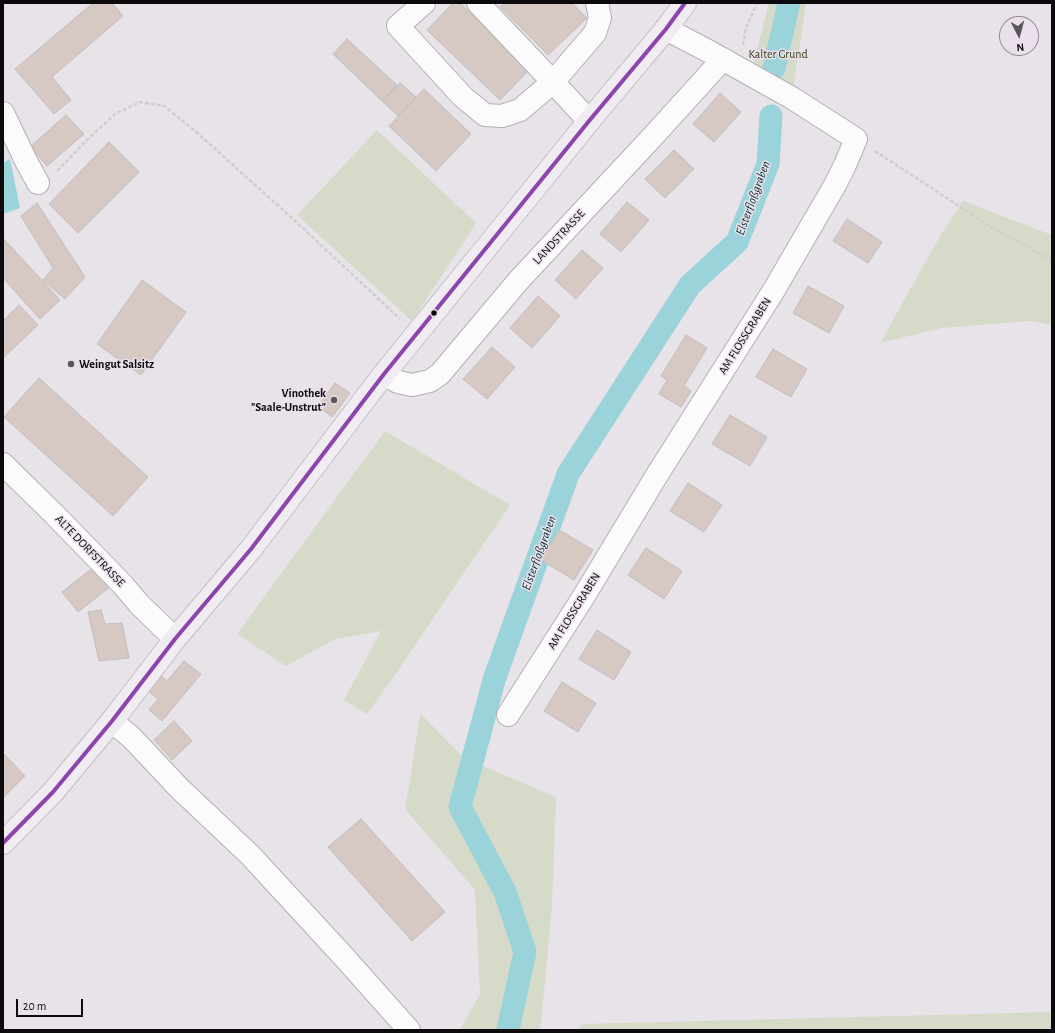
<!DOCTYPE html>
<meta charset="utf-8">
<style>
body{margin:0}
#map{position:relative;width:1055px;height:1033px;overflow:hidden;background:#e8e3e8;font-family:"Alegreya Sans",sans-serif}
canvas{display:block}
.frame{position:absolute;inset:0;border:4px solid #0d0a0e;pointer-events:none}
.north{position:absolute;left:999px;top:16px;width:40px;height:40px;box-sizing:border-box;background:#eae0eb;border:1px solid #928a93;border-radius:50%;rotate:174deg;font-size:11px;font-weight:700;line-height:16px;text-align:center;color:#0d0a0e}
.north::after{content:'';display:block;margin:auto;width:14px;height:18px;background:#5a565a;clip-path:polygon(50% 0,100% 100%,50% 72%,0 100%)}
.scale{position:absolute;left:16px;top:999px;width:67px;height:18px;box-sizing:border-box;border:2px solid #0d0a0e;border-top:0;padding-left:5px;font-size:12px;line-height:14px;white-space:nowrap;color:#0d0a0e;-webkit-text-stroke:3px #eae0eb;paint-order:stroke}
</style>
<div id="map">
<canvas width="1055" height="1033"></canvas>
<div class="frame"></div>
<div class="north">N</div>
<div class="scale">20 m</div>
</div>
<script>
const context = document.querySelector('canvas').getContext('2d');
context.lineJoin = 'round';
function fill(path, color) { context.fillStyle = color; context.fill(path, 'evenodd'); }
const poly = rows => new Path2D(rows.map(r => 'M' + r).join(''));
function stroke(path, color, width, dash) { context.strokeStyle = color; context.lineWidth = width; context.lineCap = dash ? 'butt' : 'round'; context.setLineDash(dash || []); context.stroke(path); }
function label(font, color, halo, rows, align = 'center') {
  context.font = font + ' "Alegreya Sans",sans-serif'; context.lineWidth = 3; context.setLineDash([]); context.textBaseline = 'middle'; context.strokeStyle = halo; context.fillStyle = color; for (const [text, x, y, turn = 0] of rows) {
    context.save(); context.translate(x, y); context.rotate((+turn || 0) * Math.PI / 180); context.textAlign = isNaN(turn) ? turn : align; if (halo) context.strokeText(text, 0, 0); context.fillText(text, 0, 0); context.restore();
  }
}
fill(poly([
 [769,3,806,3,792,97,753,66],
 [377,130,476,223,412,321,297,215],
 [963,201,1052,235,1052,325,1031,321,942,328,880,343,943,231],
 [385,431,510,505,390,682,367,714,344,700,381,631,335,639,286,666,237,634],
 [420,713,464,758,556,797,552,906,541,1024,539,1030,460,1030,480,994,475,890,405,809,411,775],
 [1052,1012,1052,1030,578,1030,582,1024]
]), '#d6dbc9');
fill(poly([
 [10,159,20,208,3,214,3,163]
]), '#9ad3d9');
stroke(poly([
 [774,68,789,3],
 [508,1030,525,952,505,892,460,807,494,680,568,474,690,285,737,242,768,164,771,116]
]), '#9ad3d9', 23);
const building = poly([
 [93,3,112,3,123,16,52,77,71,100,54,114,15,69,93,3],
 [453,3,460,3,529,70,500,100,427,30,453,3],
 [504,3,572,3,587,18,548,55,500,7,504,3],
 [347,39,397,85,382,101,333,54,347,39],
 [400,83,416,97,398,116,382,101,400,83],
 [424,89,471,134,436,171,389,126,424,89],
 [720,93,741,112,714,142,693,124,720,93],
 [66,115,84,134,47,166,30,147,66,115],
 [109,142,139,172,78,233,49,204,109,142],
 [674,150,694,169,665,198,645,179,674,150],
 [627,202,649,220,621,252,600,234,627,202],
 [37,203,85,277,65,299,43,280,53,268,21,216,37,203],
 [847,219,882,242,868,263,833,241,847,219],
 [3,238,60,300,40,319,3,278,3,238],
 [582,250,603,268,576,299,555,280,582,250],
 [142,280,186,312,141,375,97,344,142,280],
 [808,286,844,306,829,333,793,313,808,286],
 [538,296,560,316,532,348,510,328,538,296],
 [19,305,38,325,3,358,3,321,19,305],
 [686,335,707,348,684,386,691,391,681,407,659,394,667,380,661,376,686,335],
 [492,347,515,367,487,399,463,379,492,347],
 [773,349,807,369,791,397,756,377,773,349],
 [39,378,148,477,113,516,4,417,39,378],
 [335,383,350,393,332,417,318,406,335,383],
 [730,415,767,437,750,466,712,444,730,415],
 [688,483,722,505,704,532,670,511,688,483],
 [559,530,593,550,574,580,541,560,559,530],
 [646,548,682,571,664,599,628,575,646,548],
 [95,566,111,586,78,612,62,592,95,566],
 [101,610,105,624,122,623,129,658,99,661,88,612,101,610],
 [597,630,631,652,614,680,579,659,597,630],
 [184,661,201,674,162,721,149,710,158,699,148,691,161,676,167,681,184,661],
 [562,682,596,703,578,732,544,711,562,682],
 [174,721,192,741,172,760,154,740,174,721],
 [3,753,25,776,3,798,3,753],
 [361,819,445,912,412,941,328,847,361,819]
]);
fill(building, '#d6c9c4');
stroke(building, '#c1bcbd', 1);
const minor = poly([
 [424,3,398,26,463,97,485,115,502,116,520,110,553,82,478,3],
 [3,113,26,161,38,183],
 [589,121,553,82,595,33,600,18,597,3],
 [384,374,398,382,412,385,430,381,440,374,519,280,656,133,723,59],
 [3,464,54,514,123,585,139,604,175,639],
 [508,715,584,596,657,475,774,290,835,185,845,165,856,139,792,98,710,52,666,29],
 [112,721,132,738,179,788,250,855,344,957,409,1030]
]);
const major = poly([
 [3,843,53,792,112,721,175,639,251,549,384,374,589,121,666,29,685,3]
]);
stroke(minor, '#b3afb4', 24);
stroke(major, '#c2bfc2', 24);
stroke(poly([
 [743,45,746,28,757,3],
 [875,151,991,227,1052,260],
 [57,171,86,141,115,114,140,102,164,106,194,130,293,219,400,319]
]), '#cecece', 2.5, [4, 2]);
stroke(minor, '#fcfbfc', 22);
stroke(major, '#f0ecf1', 22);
stroke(poly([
 [3,843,53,792,112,721,175,639,251,549,384,374,589,121,666,29,685,3]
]), '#8e44ad', 4);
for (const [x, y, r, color] of [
 [434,313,3.5,"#0d0a0e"],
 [71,364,4,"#5a565a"],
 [334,400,4,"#5a565a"]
]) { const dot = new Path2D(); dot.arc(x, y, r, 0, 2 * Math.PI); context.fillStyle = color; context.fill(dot); stroke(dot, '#eae0eb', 1.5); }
label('12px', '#333f13', '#eae0eb', [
 ["Kalter Grund",778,54]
]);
label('12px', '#0d0a0e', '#eae0eb', [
 ["LANDSTRASSE",559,237,-47],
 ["AM FLOSSGRABEN",745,336,-58],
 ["ALTE DORFSTRASSE",90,551,46],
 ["AM FLOSSGRABEN",574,611,-58]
]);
label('bold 12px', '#0d0a0e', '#eae0eb', [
 ["Weingut Salsitz",79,364],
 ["Vinothek",326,393,"right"],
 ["\"Saale-Unstrut\"",326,407,"right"]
], 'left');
label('italic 13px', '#042f32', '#eae0eb', [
 ["Elsterfloßgraben",753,198,-70],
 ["Elsterfloßgraben",539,553,-70]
]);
</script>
